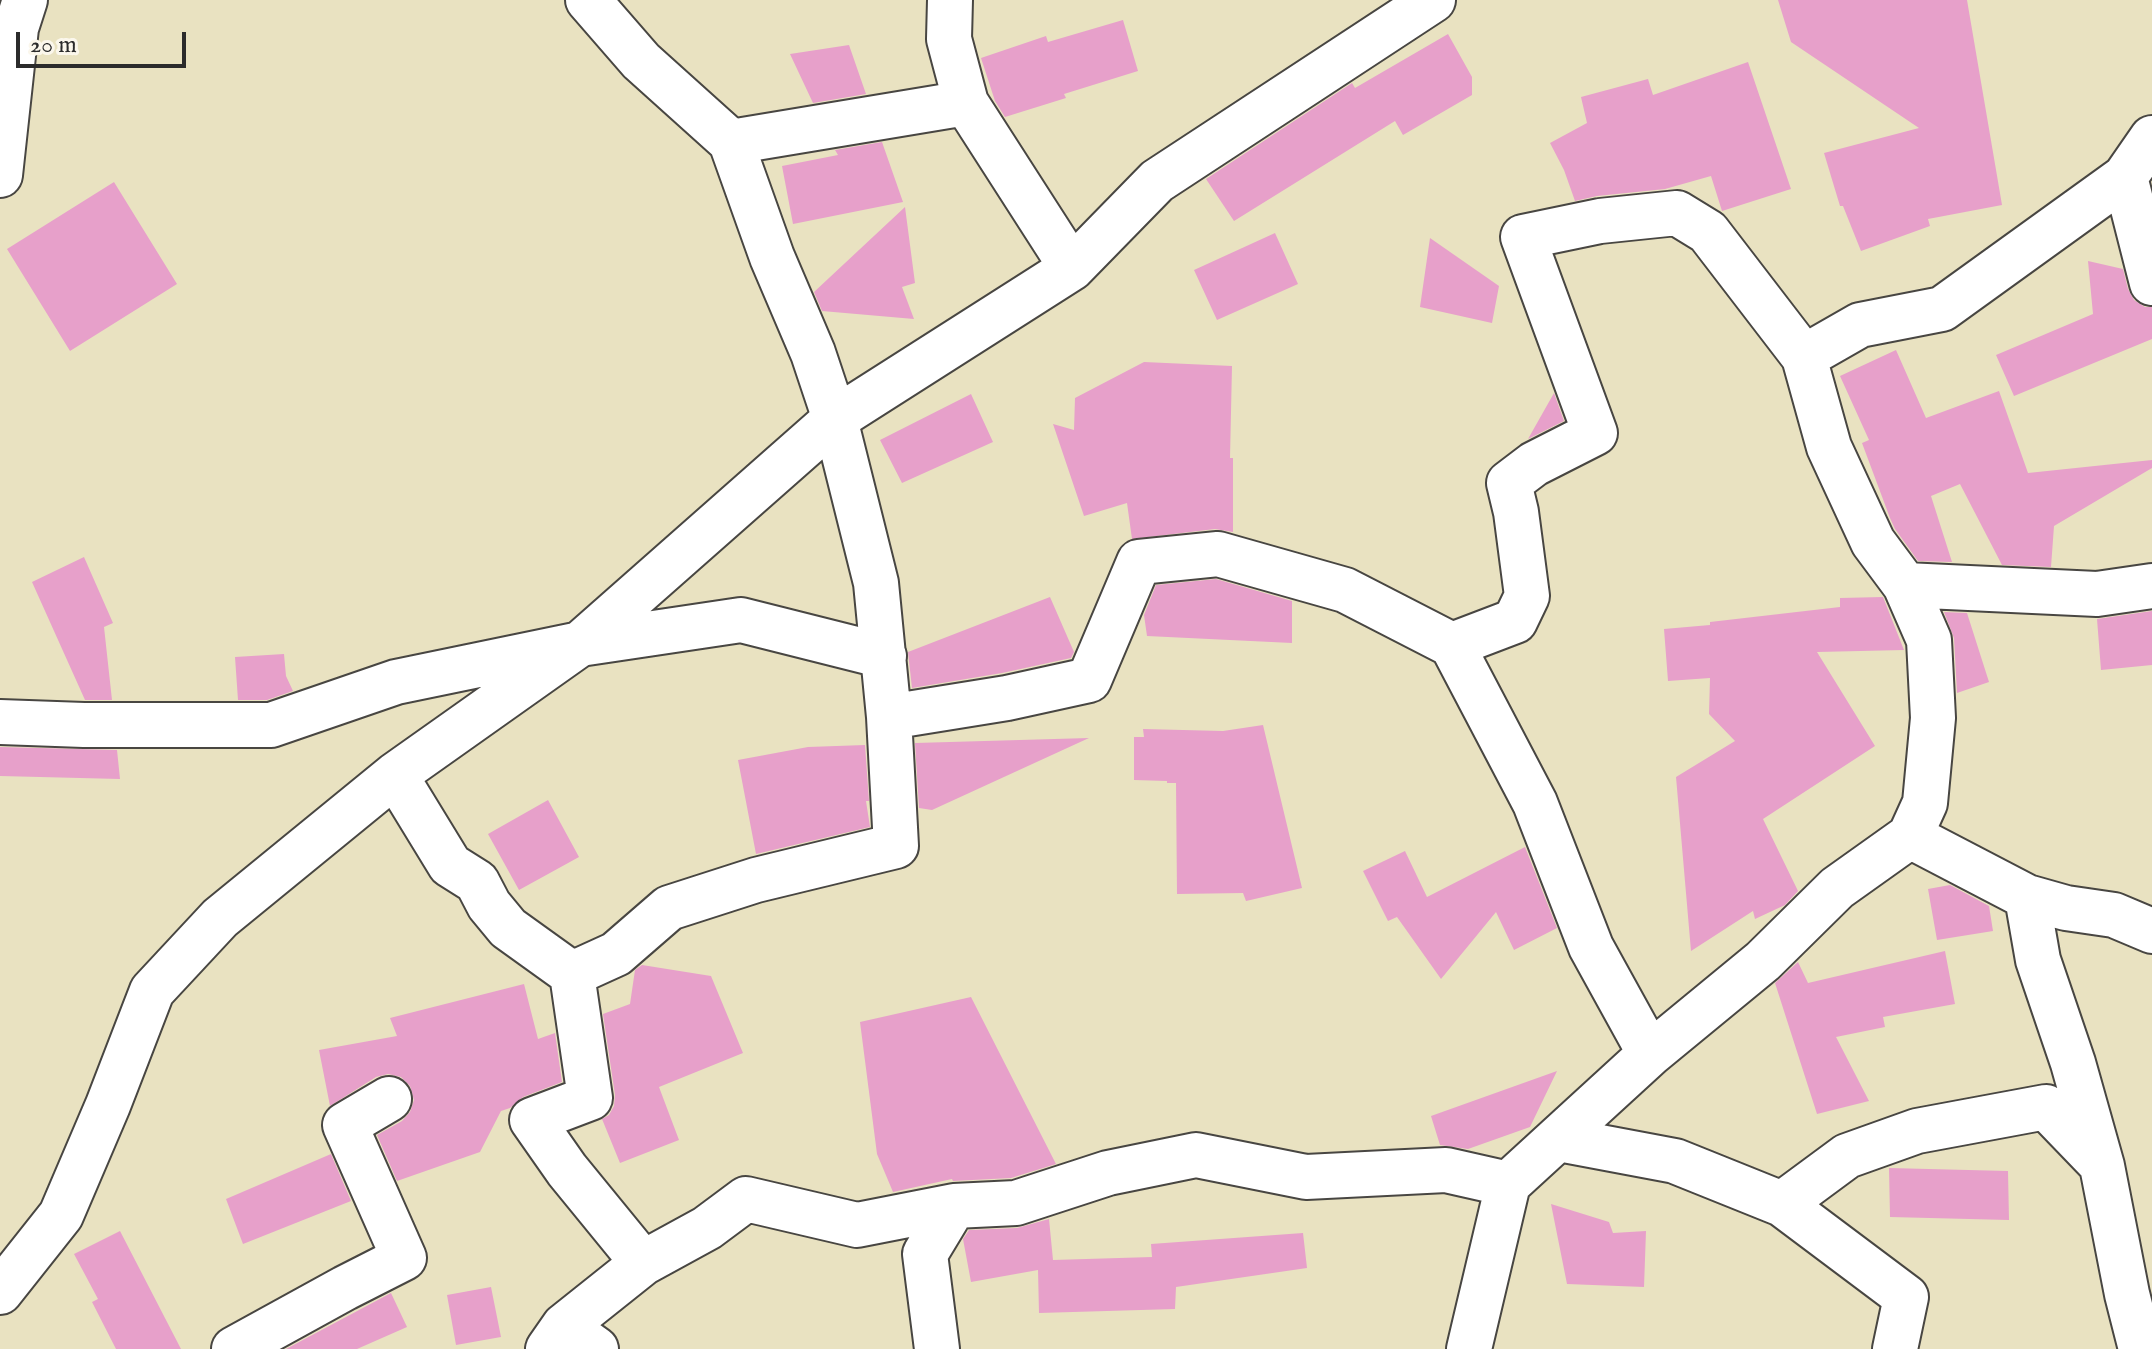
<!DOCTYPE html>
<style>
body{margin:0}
#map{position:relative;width:2152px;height:1349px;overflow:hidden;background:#e9e2c1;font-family:"IM FELL English",serif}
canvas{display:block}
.scale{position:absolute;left:16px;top:32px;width:170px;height:36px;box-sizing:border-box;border:4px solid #2b2b2b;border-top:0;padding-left:10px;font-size:24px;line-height:28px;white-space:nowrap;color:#2b2b2b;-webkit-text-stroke:6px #fbf7ec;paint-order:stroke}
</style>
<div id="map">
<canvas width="2152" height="1349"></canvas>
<div class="scale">20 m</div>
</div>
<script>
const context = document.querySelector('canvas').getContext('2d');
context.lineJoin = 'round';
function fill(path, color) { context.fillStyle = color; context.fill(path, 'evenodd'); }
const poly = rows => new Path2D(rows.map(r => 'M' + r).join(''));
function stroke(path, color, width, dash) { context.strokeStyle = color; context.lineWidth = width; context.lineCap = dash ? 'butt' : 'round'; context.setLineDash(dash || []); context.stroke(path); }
fill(poly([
 [1778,0,1967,0,2002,205,1928,219,1930,226,1861,251,1843,206,1840,206,1824,153,1919,128,1791,42],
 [1123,20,1138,71,1064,94,1066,98,1005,117,995,101,981,58,1046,36,1048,42],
 [1448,34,1472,77,1472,95,1403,135,1395,121,1234,221,1206,179,1352,83,1355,88],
 [849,45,866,94,813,103,790,54],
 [1748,62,1791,189,1722,211,1711,176,1665,189,1597,196,1575,201,1564,170,1550,143,1587,123,1581,97,1648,79,1653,95],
 [882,142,903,202,793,224,782,166,838,155,835,150],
 [114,182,177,284,70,351,7,249],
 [905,207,915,283,902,287,914,319,822,311,814,292],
 [1275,233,1298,284,1217,320,1194,270],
 [1430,238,1499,286,1492,323,1420,307],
 [2088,261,2123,269,2128,289,2134,300,2145,307,2152,307,2152,339,2014,396,1996,355,2093,314],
 [1896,350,1926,418,1999,391,2028,473,2152,460,2152,468,2054,526,2051,567,2002,565,1960,484,1931,496,1952,562,1918,561,1895,529,1890,518,1862,443,1869,440,1840,376],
 [1144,362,1232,366,1230,458,1233,458,1233,532,1215,529,1132,539,1127,503,1084,516,1053,424,1074,430,1075,398],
 [1554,393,1564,421,1528,439],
 [971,394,993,442,902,483,880,440],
 [84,557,113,623,104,627,112,700,85,700,32,582],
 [1216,579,1292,601,1292,643,1147,636,1144,615,1156,585],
 [1050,597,1074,652,1071,658,1002,673,912,688,908,652],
 [1883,597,1904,650,1817,652,1875,746,1763,819,1798,891,1785,905,1755,919,1753,911,1691,951,1676,777,1735,741,1709,714,1710,678,1668,681,1664,629,1710,625,1710,622,1840,607,1840,598],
 [2152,611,2152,665,2101,670,2097,619],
 [1944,612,1967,613,1989,682,1957,693,1954,638],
 [284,654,286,676,293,691,267,700,238,700,235,657],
 [1263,725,1302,888,1246,901,1243,893,1177,894,1176,783,1167,783,1167,781,1134,780,1134,737,1144,737,1143,729,1223,731],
 [1089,738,932,810,919,808,915,743],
 [865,745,869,801,866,801,870,827,756,854,738,760,808,747],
 [0,747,117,750,120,779,0,776],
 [548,800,579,857,519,890,488,834],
 [1525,847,1557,928,1514,950,1496,912,1441,979,1397,917,1388,921,1363,871,1405,851,1427,897],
 [1950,885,1989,906,1993,931,1937,940,1928,889],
 [1945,951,1955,1004,1883,1017,1885,1027,1836,1037,1869,1101,1817,1114,1775,983,1798,962,1808,983],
 [642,965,711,976,743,1053,659,1087,679,1140,620,1163,602,1119,609,1115,614,1106,615,1095,603,1014,630,1004,635,970],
 [524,984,538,1039,555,1033,562,1082,523,1097,510,1108,501,1111,480,1152,397,1181,377,1135,402,1121,410,1112,414,1100,410,1086,401,1077,388,1074,376,1077,330,1106,319,1050,397,1036,390,1018],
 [971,997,1056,1164,1011,1178,953,1181,952,1179,893,1192,877,1154,860,1022],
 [1557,1071,1530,1127,1468,1149,1440,1145,1431,1116],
 [331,1154,351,1201,243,1244,226,1199],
 [1889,1168,2008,1171,2009,1220,1890,1217],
 [1551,1204,1609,1222,1613,1233,1646,1231,1644,1287,1567,1284],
 [1049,1219,1053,1260,1152,1257,1151,1244,1303,1233,1307,1268,1176,1287,1175,1309,1039,1313,1038,1270,971,1282,963,1239,969,1230,1017,1228],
 [120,1231,181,1349,116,1349,92,1302,98,1299,74,1254],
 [491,1287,501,1337,456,1345,447,1295],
 [391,1293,407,1327,357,1349,286,1349]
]), '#e7a0ca');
const minor = poly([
 [588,0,641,61,731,142,772,257,813,353,835,419,876,583,889,717,896,846,756,880,669,908,616,954,572,974,590,1098,532,1120,567,1170,643,1263],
 [950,0,949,39,966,103,1072,268],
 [731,142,966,103],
 [0,175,16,28,25,0],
 [2125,177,2152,283],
 [1905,585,2097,594,2152,586],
 [1452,645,1515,621,1527,596,1516,512,1509,483,1534,464,1595,433,1523,237,1600,221,1677,213,1708,232,1804,357],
 [889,717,1007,698,1089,680,1139,562,1218,554,1345,590,1452,645,1535,803,1591,947,1650,1054],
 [0,722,84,725,271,725,396,682,580,644,741,620,884,656],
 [395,775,450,865,477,882,489,905,508,928,572,974],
 [1910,836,2027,897,2066,908,2114,915,2152,931],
 [2027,897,2038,960,2073,1063,2102,1166,2127,1294,2141,1349],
 [1558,1139,1675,1161,1782,1204,1906,1297,1895,1349],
 [1782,1204,1847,1156,1917,1131,2046,1107,2098,1161],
 [0,1292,61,1215,108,1105,152,991,220,918,395,775,580,644,835,419,1072,268,1157,181,1433,0],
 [564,1326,596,1349],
 [234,1349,345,1288,404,1258,345,1125,389,1099],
 [548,1349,564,1326,643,1263,707,1228,746,1199,857,1225,954,1206,1016,1203,1108,1173,1196,1155,1306,1177,1446,1170,1508,1184],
 [937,1349,925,1254,954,1206],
 [1469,1349,1508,1184,1650,1054,1763,961,1837,888,1910,836,1925,803,1933,718,1929,640,1905,585,1873,542,1829,447,1804,357,1860,325,1942,309,2125,177,2152,138]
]);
stroke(minor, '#484642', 48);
stroke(minor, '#fff', 44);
</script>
